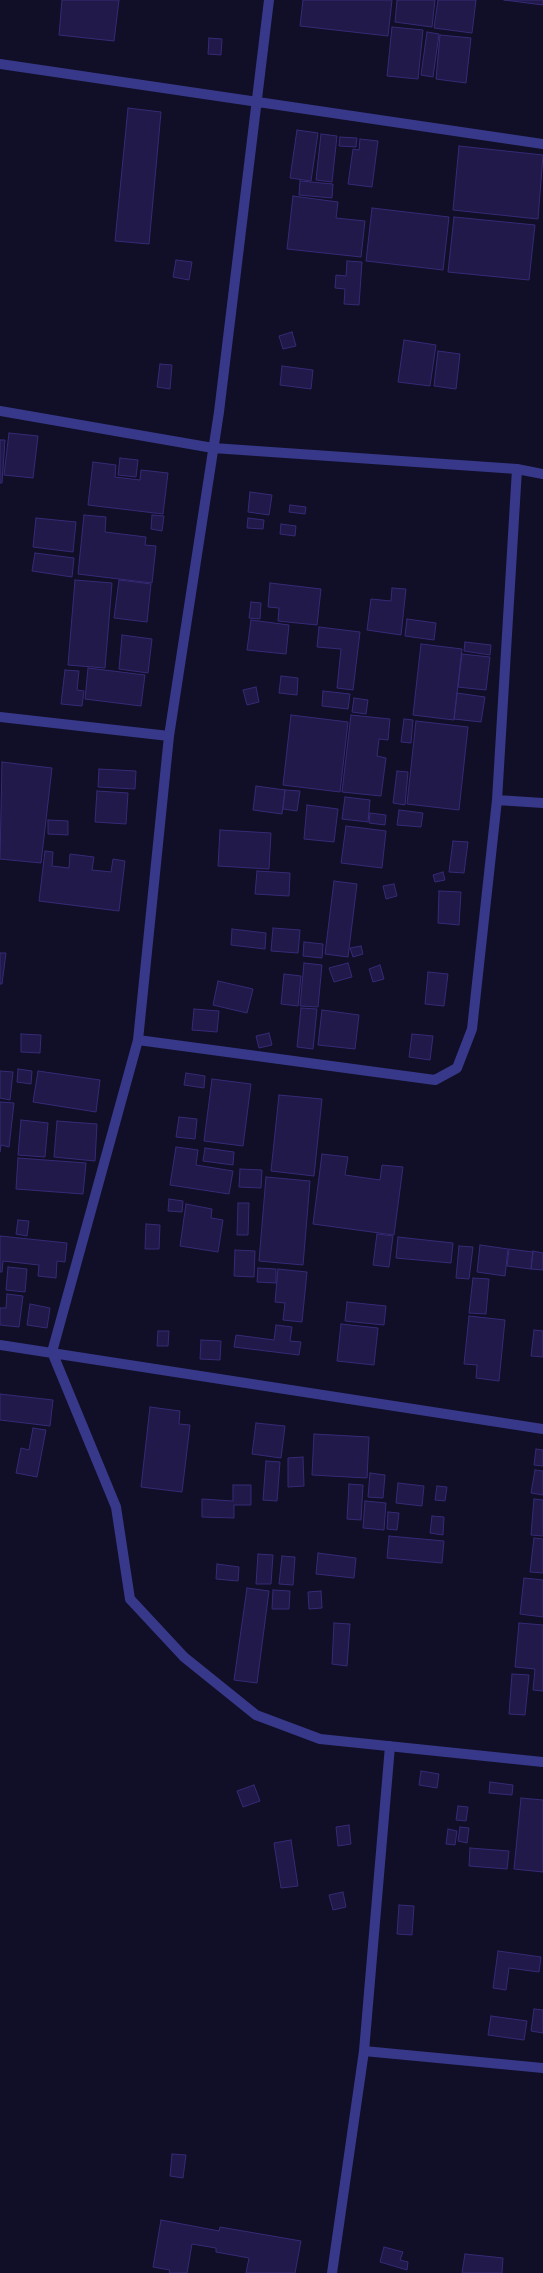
<!DOCTYPE html>
<style>
body{margin:0}
canvas{display:block;background:#110e27}
</style>
<canvas width="543" height="2273"></canvas>
<script>
const context = document.querySelector('canvas').getContext('2d');
context.lineJoin = 'round';
function fill(path, color) { context.fillStyle = color; context.fill(path, 'evenodd'); }
const poly = rows => new Path2D(rows.map(r => 'M' + r).join(''));
function stroke(path, color, width, dash) { context.strokeStyle = color; context.lineWidth = width; context.lineCap = dash ? 'butt' : 'round'; context.setLineDash(dash || []); context.stroke(path); }
const building = poly([
 [62,0,119,0,114,41,59,35,62,0],
 [303,0,392,0,388,36,300,26,303,0],
 [397,0,435,0,432,27,395,22,397,0],
 [438,0,476,0,472,33,434,28,438,0],
 [504,0,543,0,543,5,504,0],
 [392,27,423,30,418,79,387,76,392,27],
 [427,32,439,34,433,77,421,75,427,32],
 [440,35,471,38,466,83,436,79,440,35],
 [209,38,222,39,221,55,208,54,209,38],
 [128,108,161,112,149,244,115,241,128,108],
 [297,130,318,133,311,181,290,178,297,130],
 [321,134,337,136,332,182,316,180,321,134],
 [340,137,357,138,356,147,339,146,340,137],
 [360,139,378,141,372,187,348,184,353,149,359,150,360,139],
 [459,146,543,155,538,219,453,210,459,146],
 [300,181,333,184,332,198,299,195,300,181],
 [293,196,338,202,336,218,365,221,361,257,287,249,293,196],
 [372,208,449,217,443,270,366,261,372,208],
 [454,217,535,225,529,280,448,272,454,217],
 [176,260,192,262,189,280,173,277,176,260],
 [347,261,362,262,359,305,344,304,345,289,335,288,336,275,346,276,347,261],
 [292,332,296,346,283,349,279,336,292,332],
 [404,340,436,345,430,386,398,382,404,340],
 [438,351,460,354,456,389,434,386,438,351],
 [160,364,172,365,170,389,157,387,160,364],
 [282,366,313,370,311,389,280,385,282,366],
 [9,433,38,436,33,478,4,475,9,433],
 [0,440,5,440,2,483,0,483,0,440],
 [120,458,138,460,136,477,118,475,120,458],
 [93,462,116,465,115,477,140,480,141,470,168,473,163,514,88,505,93,462],
 [250,492,272,495,269,515,248,512,250,492],
 [290,505,306,507,305,514,289,512,290,505],
 [84,515,106,517,105,532,146,537,145,545,156,546,152,583,78,574,84,515],
 [152,515,164,516,162,531,151,529,152,515],
 [36,518,76,522,73,552,33,547,36,518],
 [248,518,264,520,263,529,247,528,248,518],
 [281,524,296,526,295,536,280,534,281,524],
 [35,553,74,558,72,577,32,571,35,553],
 [75,580,112,583,105,668,68,665,75,580],
 [119,580,151,584,147,622,114,618,119,580],
 [270,583,321,589,317,625,278,621,279,608,268,607,270,583],
 [392,588,406,589,401,635,367,630,371,599,391,601,392,588],
 [251,602,261,603,260,619,249,618,251,602],
 [407,619,436,623,434,640,405,636,407,619],
 [251,620,289,625,286,654,247,650,251,620],
 [319,627,360,632,353,690,337,688,341,649,317,647,319,627],
 [122,635,152,639,148,673,119,669,122,635],
 [465,642,491,645,490,655,464,651,465,642],
 [421,644,462,649,454,720,413,715,421,644],
 [462,654,490,657,486,690,458,687,462,654],
 [88,668,145,675,141,706,85,699,88,668],
 [65,670,79,671,77,690,84,691,82,706,61,704,65,670],
 [281,676,298,678,297,695,279,693,281,676],
 [256,687,259,702,247,705,243,690,256,687],
 [323,691,350,694,348,709,322,706,323,691],
 [457,693,485,697,481,722,454,719,457,693],
 [354,698,368,700,366,714,352,712,354,698],
 [291,715,348,722,340,792,283,785,291,715],
 [351,715,390,719,388,740,379,739,377,756,386,758,381,796,342,792,351,715],
 [404,719,413,720,411,743,401,742,404,719],
 [416,721,468,727,459,810,407,804,416,721],
 [2,762,52,768,41,863,0,859,2,762],
 [99,769,136,771,135,789,98,787,99,769],
 [397,771,408,772,405,805,393,803,397,771],
 [256,786,285,790,282,814,253,810,256,786],
 [285,790,300,791,297,811,283,809,285,790],
 [97,791,128,793,126,824,95,822,97,791],
 [345,797,370,800,368,822,342,819,345,797],
 [307,805,338,809,334,842,304,839,307,805],
 [399,810,423,813,421,827,397,825,399,810],
 [370,813,386,815,385,825,369,823,370,813],
 [48,820,68,821,68,835,48,834,48,820],
 [346,826,386,831,382,868,341,863,346,826],
 [220,830,271,833,269,869,218,866,220,830],
 [453,841,468,842,464,873,449,872,453,841],
 [45,851,53,852,52,866,69,868,70,854,94,857,92,870,111,872,113,859,125,861,119,911,39,901,45,851],
 [257,871,290,873,289,896,255,894,257,871],
 [443,872,445,880,435,882,433,875,443,872],
 [334,881,357,884,348,957,325,954,334,881],
 [394,884,397,896,386,899,383,886,394,884],
 [439,891,461,892,459,925,438,923,439,891],
 [273,928,300,930,298,953,271,951,273,928],
 [232,929,266,933,265,949,231,945,232,929],
 [304,942,323,944,322,958,303,956,304,942],
 [361,946,363,954,353,957,350,948,361,946],
 [0,953,6,953,2,984,0,984,0,953],
 [304,963,322,965,318,1007,300,1006,304,963],
 [348,963,352,977,334,982,329,968,348,963],
 [380,965,384,979,373,982,369,969,380,965],
 [428,972,448,974,444,1006,425,1004,428,972],
 [284,974,301,976,298,1006,281,1004,284,974],
 [218,981,253,989,247,1013,213,1005,218,981],
 [301,1008,317,1009,313,1049,297,1047,301,1008],
 [194,1009,219,1011,217,1032,192,1030,194,1009],
 [322,1010,359,1015,355,1049,318,1045,322,1010],
 [269,1033,272,1045,259,1048,256,1036,269,1033],
 [21,1034,41,1035,40,1053,21,1052,21,1034],
 [412,1034,433,1036,430,1060,409,1057,412,1034],
 [18,1069,32,1071,31,1084,17,1082,18,1069],
 [0,1071,13,1072,10,1100,0,1098,0,1071],
 [38,1071,100,1080,96,1112,33,1102,38,1071],
 [186,1073,205,1076,204,1088,184,1085,186,1073],
 [212,1079,251,1084,243,1146,204,1141,212,1079],
 [279,1095,322,1099,314,1176,271,1171,279,1095],
 [0,1102,14,1103,9,1147,1,1145,0,1152,0,1102],
 [179,1117,197,1119,195,1139,176,1137,179,1117],
 [21,1120,48,1123,45,1157,18,1155,21,1120],
 [57,1121,97,1124,95,1161,54,1157,57,1121],
 [176,1147,198,1150,196,1165,233,1171,229,1194,170,1185,176,1147],
 [205,1148,234,1152,233,1165,203,1161,205,1148],
 [322,1154,348,1157,345,1175,380,1180,382,1165,403,1167,394,1235,313,1224,322,1154],
 [18,1158,86,1163,83,1194,16,1189,18,1158],
 [240,1169,262,1170,261,1188,239,1187,240,1169],
 [266,1177,310,1181,303,1265,259,1261,266,1177],
 [169,1199,183,1201,182,1212,168,1211,169,1199],
 [238,1203,249,1203,248,1235,237,1235,238,1203],
 [186,1204,212,1209,211,1218,223,1220,218,1252,180,1246,186,1204],
 [18,1220,29,1221,27,1236,16,1234,18,1220],
 [146,1224,160,1225,159,1249,145,1249,146,1224],
 [377,1234,393,1236,389,1267,373,1265,377,1234],
 [0,1236,67,1243,65,1262,57,1261,56,1278,38,1276,39,1265,3,1261,2,1272,0,1272,0,1236],
 [398,1237,453,1243,451,1263,396,1258,398,1237],
 [480,1245,508,1249,505,1276,477,1272,480,1245],
 [459,1246,473,1247,469,1279,456,1278,459,1246],
 [509,1249,533,1252,531,1269,507,1266,509,1249],
 [235,1250,255,1251,254,1277,234,1276,235,1250],
 [533,1251,543,1253,543,1270,531,1269,533,1251],
 [8,1267,27,1269,25,1292,6,1290,8,1267],
 [258,1268,276,1269,276,1283,257,1282,258,1268],
 [278,1269,307,1272,302,1322,283,1320,285,1303,275,1302,278,1269],
 [473,1278,489,1279,486,1314,469,1313,473,1278],
 [7,1294,23,1296,19,1327,0,1325,0,1308,6,1308,7,1294],
 [347,1302,386,1306,384,1325,345,1321,347,1302],
 [30,1304,50,1308,47,1328,27,1325,30,1304],
 [469,1316,505,1320,499,1381,476,1378,477,1365,464,1364,469,1316],
 [341,1324,378,1328,374,1365,337,1361,341,1324],
 [276,1325,292,1327,290,1341,301,1342,299,1355,234,1347,236,1335,274,1340,276,1325],
 [534,1330,543,1331,543,1357,531,1356,534,1330],
 [158,1331,169,1331,168,1346,157,1346,158,1331],
 [201,1340,221,1341,220,1360,200,1359,201,1340],
 [0,1394,53,1400,50,1426,0,1420,0,1394],
 [150,1407,180,1411,179,1424,190,1425,182,1492,141,1487,150,1407],
 [256,1423,285,1426,281,1458,252,1454,256,1423],
 [33,1428,46,1430,37,1477,16,1473,21,1448,29,1450,33,1428],
 [314,1434,369,1437,367,1478,312,1475,314,1434],
 [536,1449,543,1450,543,1466,534,1465,536,1449],
 [303,1457,304,1486,288,1487,288,1458,303,1457],
 [266,1461,280,1462,277,1501,263,1500,266,1461],
 [535,1470,543,1471,543,1495,531,1493,535,1470],
 [370,1473,385,1475,383,1498,368,1497,370,1473],
 [398,1483,424,1486,422,1506,396,1503,398,1483],
 [349,1484,363,1485,361,1520,347,1519,349,1484],
 [233,1485,251,1485,251,1505,234,1505,234,1518,202,1517,202,1499,233,1501,233,1485],
 [437,1486,447,1487,445,1501,435,1500,437,1486],
 [534,1499,543,1500,543,1536,531,1535,534,1499],
 [365,1501,386,1503,384,1530,363,1528,365,1501],
 [388,1512,399,1513,397,1530,387,1529,388,1512],
 [432,1516,444,1517,443,1535,430,1533,432,1516],
 [389,1536,444,1541,442,1563,387,1558,389,1536],
 [534,1538,543,1539,543,1573,530,1572,534,1538],
 [318,1553,356,1558,354,1578,316,1574,318,1553],
 [258,1554,273,1555,271,1584,256,1584,258,1554],
 [282,1556,295,1557,293,1585,279,1584,282,1556],
 [217,1564,239,1567,238,1581,216,1579,217,1564],
 [524,1578,543,1580,543,1617,520,1614,524,1578],
 [247,1588,269,1591,257,1683,234,1680,247,1588],
 [273,1590,290,1591,289,1609,272,1609,273,1590],
 [321,1591,322,1608,309,1609,308,1592,321,1591],
 [334,1623,350,1624,347,1666,332,1664,334,1623],
 [519,1623,543,1625,543,1691,533,1690,535,1669,515,1667,519,1623],
 [512,1674,529,1675,525,1715,509,1714,512,1674],
 [421,1771,439,1774,437,1788,419,1785,421,1771],
 [490,1782,513,1785,512,1795,489,1793,490,1782],
 [254,1785,260,1801,243,1807,237,1791,254,1785],
 [521,1798,543,1800,543,1872,514,1869,521,1798],
 [458,1806,468,1807,466,1821,456,1820,458,1806],
 [349,1825,351,1844,338,1846,336,1827,349,1825],
 [460,1827,469,1828,467,1843,458,1841,460,1827],
 [448,1829,457,1831,455,1845,446,1844,448,1829],
 [291,1840,298,1886,281,1888,274,1843,291,1840],
 [470,1848,509,1851,507,1869,469,1866,470,1848],
 [343,1892,346,1907,333,1910,329,1895,343,1892],
 [399,1905,414,1906,412,1935,397,1934,399,1905],
 [498,1951,541,1957,539,1972,509,1968,506,1990,493,1988,498,1951],
 [534,2009,543,2010,543,2033,531,2031,534,2009],
 [491,2016,527,2021,524,2040,488,2035,491,2016],
 [172,2154,186,2155,183,2178,170,2176,172,2154],
 [161,2220,219,2231,220,2227,301,2241,295,2273,246,2273,249,2258,216,2252,216,2248,192,2244,187,2273,169,2273,170,2270,153,2267,161,2220],
 [384,2247,403,2252,400,2260,408,2262,407,2270,380,2262,384,2247],
 [465,2254,503,2258,502,2273,462,2273,465,2254]
]);
fill(building, '#201949');
stroke(building, '#352a76', 1);
stroke(poly([
 [269,0,219,412,169,736,138,1040,52,1352,116,1507,130,1599,184,1657,256,1715,320,1739,543,1762],
 [0,64,543,144],
 [0,411,213,448,517,469,543,474],
 [0,717,169,736],
 [497,800,543,803],
 [138,1040,435,1080,457,1068,472,1029,497,800,517,469],
 [0,1345,543,1429],
 [364,2051,543,2068],
 [332,2273,364,2051,390,1746]
]), '#373889', 10);
</script>
